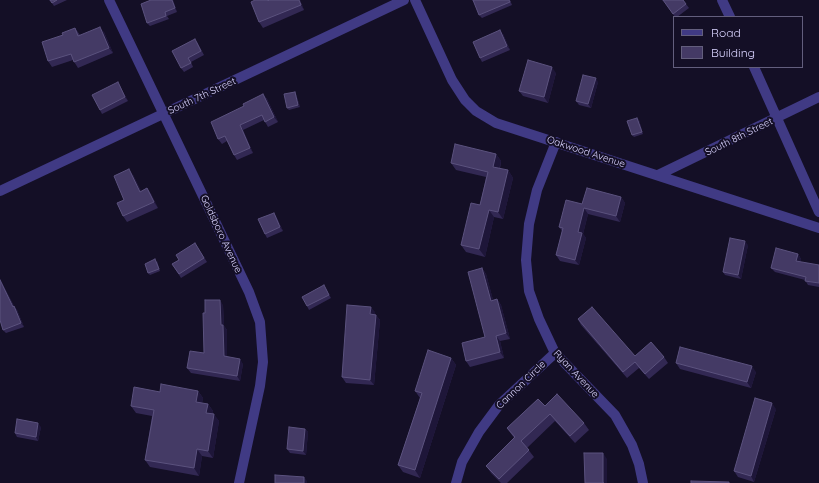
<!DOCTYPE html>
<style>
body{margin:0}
#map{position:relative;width:819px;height:483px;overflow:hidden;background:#140f26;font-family:Quicksand,sans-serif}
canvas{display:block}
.legend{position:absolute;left:673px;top:16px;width:130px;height:52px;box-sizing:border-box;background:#140f26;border:1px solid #635e7d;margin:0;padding:5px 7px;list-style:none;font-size:12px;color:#dad4ff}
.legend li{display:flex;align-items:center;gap:8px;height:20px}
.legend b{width:20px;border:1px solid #635e7d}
</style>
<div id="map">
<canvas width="819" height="483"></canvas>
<ul class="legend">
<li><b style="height:5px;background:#403a84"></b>Road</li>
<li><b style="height:11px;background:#443a65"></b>Building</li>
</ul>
</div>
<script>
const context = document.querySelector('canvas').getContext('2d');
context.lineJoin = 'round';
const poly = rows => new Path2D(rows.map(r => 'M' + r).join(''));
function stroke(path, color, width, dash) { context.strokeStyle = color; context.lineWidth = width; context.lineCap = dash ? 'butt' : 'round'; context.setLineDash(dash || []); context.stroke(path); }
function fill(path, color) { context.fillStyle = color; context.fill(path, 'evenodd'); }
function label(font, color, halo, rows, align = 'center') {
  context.font = font + ' Quicksand,sans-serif'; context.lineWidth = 4; context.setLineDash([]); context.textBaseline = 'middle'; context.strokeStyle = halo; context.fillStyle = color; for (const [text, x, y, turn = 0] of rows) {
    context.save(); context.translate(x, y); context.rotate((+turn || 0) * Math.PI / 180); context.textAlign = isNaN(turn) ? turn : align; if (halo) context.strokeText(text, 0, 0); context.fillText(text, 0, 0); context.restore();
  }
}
stroke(poly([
 [109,0,249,292,260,322,263,362,260,386,239,483],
 [415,0,452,80,465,100,476,111,496,123,819,228],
 [722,0,730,17],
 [754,67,819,212],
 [556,142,537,190,529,224,526,260,529,291,539,319,555,353,615,415,632,445,639,464,643,483],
 [658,175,819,97],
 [0,191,404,0],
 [456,483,462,462,479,432,499,405,555,353]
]), '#403a84', 10);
fill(poly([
 [50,0,67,0,54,6],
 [173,0,177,12,167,16,169,19,150,26,147,23],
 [255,0,300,0,304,10,263,28,259,22],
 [510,0,512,5,482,18,479,15],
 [663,0,683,0,689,8,677,17,675,17],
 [75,28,80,35,104,32,113,53,78,68,73,60,52,67,48,61,63,35],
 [503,34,510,50,482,62,480,58],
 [197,42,204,55,191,62,193,67,184,72,181,68],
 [556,73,548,103,523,96,519,91],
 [598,82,591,108,579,105,576,101],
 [120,86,128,101,102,114,100,110],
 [295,92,296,94,300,107,289,110,287,108],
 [263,94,267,99,278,122,268,127,264,120,243,130,253,153,237,160,234,155,227,141,222,144,218,139,244,106],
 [637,118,639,120,643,134,634,137,632,135],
 [496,154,501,161,500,169,508,170,513,178,503,219,494,217,485,257,466,252,461,245,480,205,486,177,456,170,451,163],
 [133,175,141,191,147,188,151,194,158,208,127,222,123,216,124,200],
 [621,197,625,203,620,222,588,214,583,234,586,238,579,265,560,261,556,255,562,231,559,227,582,204],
 [274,213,276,216,283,231,267,238,265,234],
 [195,243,207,262,181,278,172,264,179,260],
 [748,245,741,279,725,275,723,272],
 [798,254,801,259,800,262,819,265,819,287,808,285,805,280,775,272,771,268],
 [157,261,160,271,150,275,148,273],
 [482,268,486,274,493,300,497,299,501,305,510,339,500,341,504,358,470,367,466,361,485,337],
 [0,279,14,306,17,310,24,327,6,333,3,330,0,320],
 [326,289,331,298,309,310,307,306],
 [223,305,224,326,227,330,227,357,243,364,240,381,191,373,187,368,204,353,205,313],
 [375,312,375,314,380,320,374,385,346,383,342,377],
 [578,319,635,356,664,357,668,363,649,379,639,368,627,378,581,325],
 [451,358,456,365,420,478,403,472,398,465,420,398,415,391],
 [676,363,756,372,751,388,680,369],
 [198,391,203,398,202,403,208,404,213,411,213,414,219,421,213,458,202,456,199,476,150,467,145,460,152,416,136,413,131,406,160,392],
 [545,406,584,423,589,430,575,443,555,421,527,448,534,457,507,483,501,483,491,473,486,466,514,438,507,428],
 [776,409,754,482,738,477,734,471],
 [41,427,38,441,17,437,15,433],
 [305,429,308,432,306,455,290,453,287,449]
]), '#322853');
fill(poly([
 [172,0,173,0,177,12,175,8],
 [299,0,300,0,304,10,301,5],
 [100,27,104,32,113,53,109,48],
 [500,30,503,34,510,50,507,46],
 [552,67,556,73,548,103,544,97],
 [596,78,598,82,591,108,588,104],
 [118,82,120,86,128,101,125,97],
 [295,92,296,94,300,107,298,105],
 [263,94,267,99,278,122,274,117],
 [637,118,639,120,643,134,642,132],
 [240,125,243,130,253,153,250,148],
 [496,154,501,161,498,174,493,167],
 [129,169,133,175,144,197,140,192],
 [508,170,513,178,503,219,498,212],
 [147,188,151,194,158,208,154,202],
 [621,197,625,203,620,222,616,216],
 [584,208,588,214,583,234,586,238,579,265,575,260,578,232],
 [489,210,494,217,485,257,479,249],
 [274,213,276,216,283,231,280,227],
 [745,241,748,245,741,279,738,275],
 [798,254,801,259,799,266,796,261],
 [482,268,486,274,495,307,491,301],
 [0,279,16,311,13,307,0,280],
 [497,299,501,305,510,339,506,333],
 [220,300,223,305,224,326,227,330,227,361,224,356,221,325],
 [14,306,17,310,24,327,21,323],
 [371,307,375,312,374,320,370,314],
 [376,315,380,320,374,385,370,380],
 [496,336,500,341,504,358,500,352],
 [451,358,456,365,420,478,415,470],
 [240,359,243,364,240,381,237,376],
 [752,366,756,372,751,388,747,382],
 [198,391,203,398,201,409,196,402],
 [772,403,776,409,754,482,751,476],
 [208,404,213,411,212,420,206,413],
 [214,414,219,421,213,458,208,451],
 [38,423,41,427,38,441,36,437],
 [305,429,308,432,306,455,303,451],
 [197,449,202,456,199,476,194,468],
 [603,453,607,459,607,483,603,483],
 [304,477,307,481,307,483,304,483]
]), '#1e1639');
const building = poly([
 [50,0,57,0,52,3,50,0],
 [151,0,172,0,175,8,165,12,166,16,147,23,141,4,151,0],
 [255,0,268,0,268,1,269,0,299,0,301,5,259,22,251,2,255,0],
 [473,0,509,0,510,2,479,15,473,0],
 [663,0,683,0,686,4,673,14,663,0],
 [100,27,109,48,74,62,71,54,48,61,42,42,63,35,62,33,75,28,78,36,100,27],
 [500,30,507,46,480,58,473,42,500,30],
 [195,39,201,51,188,58,191,63,181,68,172,51,195,39],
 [528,60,552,67,544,97,519,91,528,60],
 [583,75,596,78,588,104,576,101,583,75],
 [118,82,125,97,100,110,92,95,118,82],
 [295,92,298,105,287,108,284,94,295,92],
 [263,94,274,117,265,122,262,115,240,125,250,148,234,155,225,136,218,139,211,122,244,106,243,104,263,94],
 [637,118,642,132,632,135,627,121,637,118],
 [455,144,496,154,493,167,508,170,498,212,489,210,479,249,461,245,471,203,480,205,488,172,451,163,455,144],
 [129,169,140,192,147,188,154,202,123,216,117,203,124,200,114,176,129,169],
 [587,188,621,197,616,216,584,208,578,232,582,233,575,260,556,255,563,228,559,227,566,200,582,204,587,188],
 [274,213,280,227,265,234,258,219,274,213],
 [730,238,745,241,738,275,723,272,730,238],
 [195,243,204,258,179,274,172,264,179,260,176,255,195,243],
 [776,248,798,254,796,261,819,265,819,283,805,281,806,277,771,268,776,248],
 [155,259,159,269,148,273,145,264,155,259],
 [482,268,491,301,497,299,506,333,496,336,500,352,466,361,462,343,485,337,468,272,482,268],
 [0,280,13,307,14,306,21,323,3,330,0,320,0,280],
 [324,285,329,295,307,306,302,297,324,285],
 [205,300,220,300,221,325,223,325,224,356,240,359,237,376,187,368,190,351,204,353,203,313,205,313,205,300],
 [347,305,371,307,370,314,376,315,370,380,342,377,347,305],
 [592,307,635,356,651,342,664,357,645,374,635,362,623,372,578,319,592,307],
 [680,347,752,366,747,382,676,363,680,347],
 [428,350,451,358,415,470,398,465,422,393,415,391,428,350],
 [161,384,198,391,196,402,208,404,206,413,214,414,208,451,197,449,194,468,145,460,154,410,131,406,134,387,160,392,161,384],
 [557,394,584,423,570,436,550,414,521,441,529,450,499,479,486,466,515,437,507,428,538,399,545,406,557,394],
 [755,398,772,403,751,476,734,471,755,398],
 [17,419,38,423,36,437,15,433,17,419],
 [289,427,305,429,303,451,287,449,289,427],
 [584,453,603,453,603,483,604,483,585,483,584,453],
 [275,475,304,477,304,483,275,483,275,475],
 [691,481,729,482,729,483,691,483,691,481]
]);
fill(building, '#443a65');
stroke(building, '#5b527e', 1);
label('10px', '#dad4ff', '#140f26', [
 ["South 7th Street",202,96,-25],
 ["South 8th Street",739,137,-26],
 ["Oakwood Avenue",586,152,18],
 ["Goldsboro Avenue",221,234,65],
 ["Ryan Avenue",576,374,47],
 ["Cannon Circle",521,385,-44]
]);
</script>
